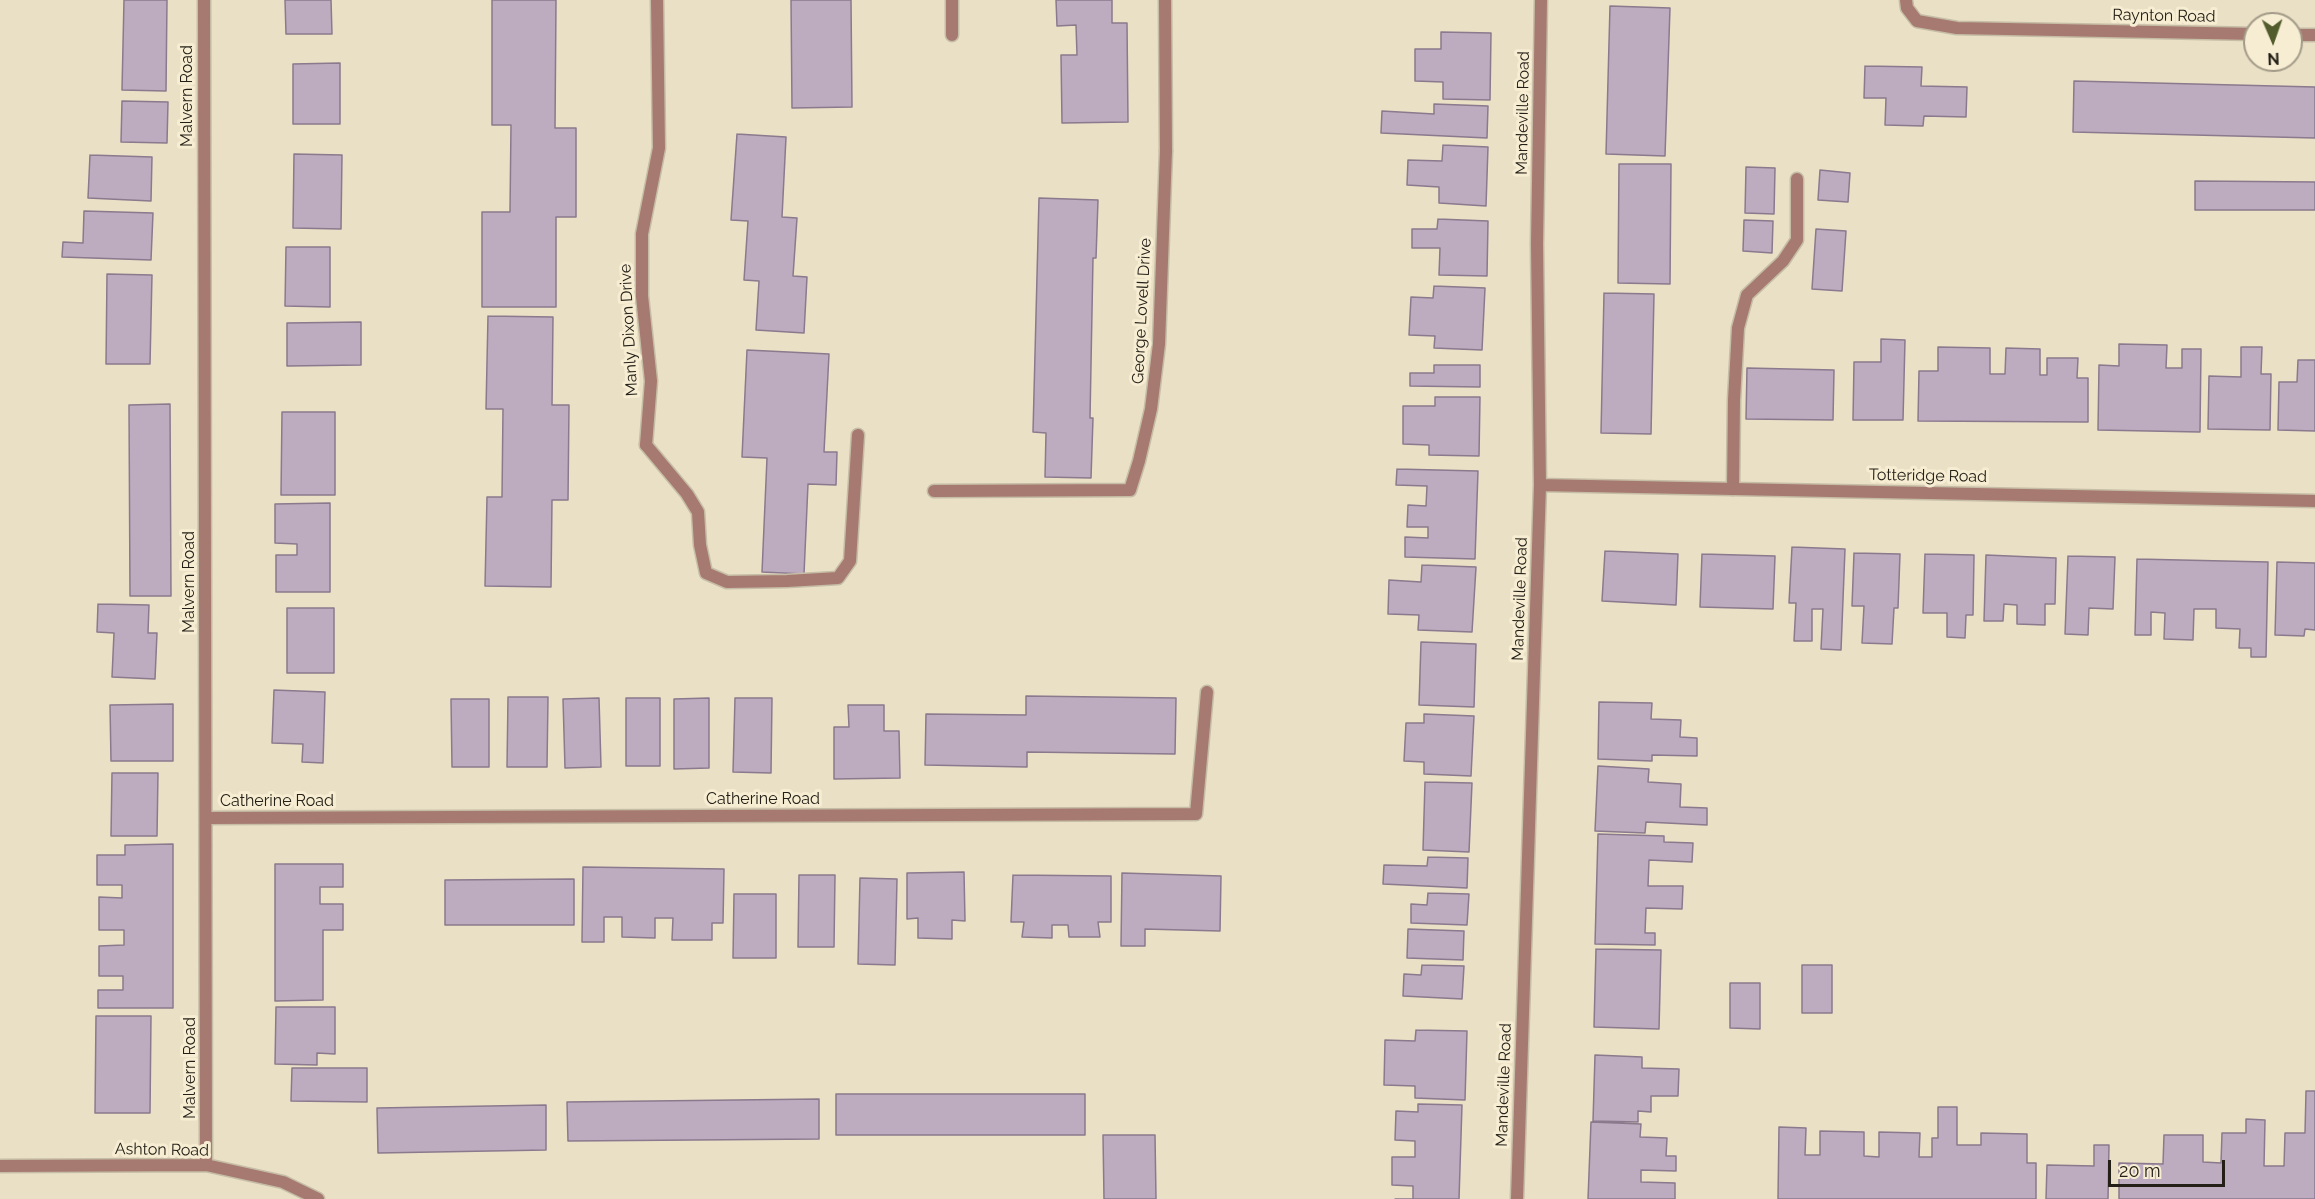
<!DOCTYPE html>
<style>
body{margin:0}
#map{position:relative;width:2315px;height:1199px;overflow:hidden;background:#eae0c6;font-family:Raleway,sans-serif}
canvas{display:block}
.north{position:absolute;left:2243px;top:12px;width:60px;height:60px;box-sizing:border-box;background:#f7edd3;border:2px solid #a39b88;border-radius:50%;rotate:178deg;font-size:16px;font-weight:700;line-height:24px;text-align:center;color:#242017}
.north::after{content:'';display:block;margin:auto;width:21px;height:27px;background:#515b2b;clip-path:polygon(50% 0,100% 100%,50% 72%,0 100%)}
.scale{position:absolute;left:2108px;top:1160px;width:117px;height:27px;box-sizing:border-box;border:3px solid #242017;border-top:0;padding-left:8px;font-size:18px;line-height:21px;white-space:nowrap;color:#242017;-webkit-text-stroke:4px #f7edd3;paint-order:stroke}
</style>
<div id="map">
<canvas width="2315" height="1199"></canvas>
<div class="north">N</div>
<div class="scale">20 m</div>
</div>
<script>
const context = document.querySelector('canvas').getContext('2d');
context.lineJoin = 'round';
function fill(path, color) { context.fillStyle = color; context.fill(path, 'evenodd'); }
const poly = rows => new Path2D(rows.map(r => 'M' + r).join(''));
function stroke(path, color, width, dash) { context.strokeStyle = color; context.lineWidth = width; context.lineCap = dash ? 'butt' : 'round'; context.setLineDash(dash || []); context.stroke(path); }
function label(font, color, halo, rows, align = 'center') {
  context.font = font + ' Raleway,sans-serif'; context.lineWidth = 6; context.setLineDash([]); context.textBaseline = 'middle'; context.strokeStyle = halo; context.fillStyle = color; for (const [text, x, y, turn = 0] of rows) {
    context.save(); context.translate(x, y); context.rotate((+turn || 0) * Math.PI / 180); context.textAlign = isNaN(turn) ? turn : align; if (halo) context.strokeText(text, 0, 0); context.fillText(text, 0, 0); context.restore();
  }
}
const building = poly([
 [124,0,167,0,166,91,122,90,124,0],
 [285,0,331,0,332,34,286,34,285,0],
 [492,0,556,0,555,128,576,128,576,217,556,217,556,307,482,307,482,212,510,212,511,125,492,125,492,0],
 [791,0,851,0,852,107,792,108,791,0],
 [1056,0,1112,0,1112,23,1127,23,1128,122,1062,123,1061,55,1077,55,1076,25,1057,26,1056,0],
 [1610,6,1670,8,1665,156,1606,154,1610,6],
 [1441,32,1491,33,1490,100,1443,99,1443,82,1415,81,1415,49,1441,49,1441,32],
 [340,63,340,124,293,124,293,64,340,63],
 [1865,66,1922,67,1921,86,1967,87,1966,117,1924,116,1923,126,1885,125,1886,98,1864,98,1865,66],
 [2074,81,2315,87,2315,138,2073,132,2074,81],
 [122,101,168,102,167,143,121,142,122,101],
 [1434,104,1488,106,1487,138,1381,133,1382,111,1434,114,1434,104],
 [737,134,786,137,782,217,797,218,793,276,807,277,804,333,756,330,759,281,744,280,748,221,731,220,737,134],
 [1443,145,1488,147,1486,206,1439,203,1439,187,1407,185,1408,160,1442,161,1443,145],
 [294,154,342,155,341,229,293,228,294,154],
 [90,155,152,157,151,201,88,198,90,155],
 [1619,164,1671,164,1670,284,1618,283,1619,164],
 [1746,167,1775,168,1774,214,1745,213,1746,167],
 [1820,170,1850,173,1848,202,1818,200,1820,170],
 [2195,181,2315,182,2315,210,2195,210,2195,181],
 [1039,198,1098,200,1096,258,1093,258,1090,418,1093,418,1091,478,1045,477,1046,433,1033,432,1039,198],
 [84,211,153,213,151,260,62,257,63,242,83,243,84,211],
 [1438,219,1488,221,1487,276,1439,275,1440,248,1412,248,1412,229,1437,229,1438,219],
 [1744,220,1773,221,1772,253,1743,251,1744,220],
 [1816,229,1846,231,1842,291,1812,289,1816,229],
 [286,247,330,247,330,307,285,306,286,247],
 [107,274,152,275,150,364,106,364,107,274],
 [1434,286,1485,288,1482,350,1434,348,1435,336,1409,335,1411,297,1433,298,1434,286],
 [1604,293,1654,294,1651,434,1601,433,1604,293],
 [488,316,553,317,552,405,569,405,568,500,552,500,551,587,485,586,487,497,502,497,503,409,486,409,488,316],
 [361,322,361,365,287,366,287,323,361,322],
 [1881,339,1905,340,1903,420,1853,420,1854,362,1881,362,1881,339],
 [2119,344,2167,345,2166,368,2182,368,2182,349,2201,349,2200,432,2098,430,2099,365,2119,366,2119,344],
 [1938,347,1990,348,1990,374,2005,374,2006,348,2040,349,2040,375,2047,375,2047,358,2078,358,2077,378,2088,378,2088,422,1918,421,1919,371,1938,371,1938,347],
 [2241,347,2262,347,2261,374,2271,374,2270,430,2208,429,2209,376,2241,377,2241,347],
 [747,350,829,354,824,452,837,452,836,485,808,484,804,574,762,572,767,458,742,457,747,350],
 [2298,360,2315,360,2315,431,2278,430,2279,382,2297,382,2298,360],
 [1434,365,1480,365,1480,387,1410,386,1410,373,1434,373,1434,365],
 [1747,368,1834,370,1833,420,1746,419,1747,368],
 [1435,397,1480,397,1479,456,1429,455,1429,445,1403,444,1403,406,1435,406,1435,397],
 [170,404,171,596,130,596,129,405,170,404],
 [282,412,335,412,335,495,281,495,282,412],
 [1397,469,1478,471,1475,559,1405,557,1405,537,1428,538,1428,527,1407,527,1408,505,1426,506,1427,486,1396,485,1397,469],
 [330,503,330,592,276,592,276,555,297,555,297,544,275,543,275,504,330,503],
 [1792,547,1845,549,1841,650,1821,649,1823,609,1812,609,1812,641,1794,641,1796,603,1789,603,1792,547],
 [1605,551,1678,554,1676,605,1602,601,1605,551],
 [1854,553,1900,554,1898,608,1894,608,1892,644,1862,643,1864,606,1852,606,1854,553],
 [1702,554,1775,556,1773,609,1700,607,1702,554],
 [1925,554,1974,555,1973,615,1966,615,1965,638,1947,637,1947,613,1923,613,1925,554],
 [1986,555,2056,558,2055,604,2045,604,2045,625,2017,624,2017,605,2004,604,2003,621,1984,621,1986,555],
 [2068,556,2115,557,2113,609,2089,608,2088,635,2065,634,2068,556],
 [2137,559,2268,562,2266,657,2251,657,2251,648,2239,648,2240,629,2216,628,2216,609,2194,609,2193,640,2164,639,2165,613,2151,612,2151,635,2135,635,2137,559],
 [2277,562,2315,563,2315,630,2305,629,2304,636,2275,635,2277,562],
 [1422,565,1476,567,1472,632,1418,630,1419,615,1388,614,1389,580,1421,582,1422,565],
 [98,604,149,605,148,633,157,633,155,679,112,677,114,633,97,632,98,604],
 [287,608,334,608,334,673,287,673,287,608],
 [1421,642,1476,644,1474,707,1419,705,1421,642],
 [274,690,325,692,323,763,302,762,303,744,272,743,274,690],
 [1026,696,1176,698,1175,754,1027,752,1027,767,925,765,926,714,1026,715,1026,696],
 [508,697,548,697,547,767,507,767,508,697],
 [599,698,601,767,565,768,563,699,599,698],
 [626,698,660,698,660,766,626,766,626,698],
 [709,698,709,768,674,769,674,699,709,698],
 [735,698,772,698,771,773,733,772,735,698],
 [451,699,489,699,489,767,452,767,451,699],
 [1599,702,1652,703,1651,719,1681,720,1680,737,1697,738,1697,756,1652,755,1652,761,1598,759,1599,702],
 [173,704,173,761,111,761,110,705,173,704],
 [848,705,884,705,884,731,899,731,900,778,834,779,834,727,849,727,848,705],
 [1424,714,1474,716,1471,776,1424,774,1424,762,1404,761,1406,723,1424,723,1424,714],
 [1598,766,1649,769,1648,782,1681,784,1680,807,1707,808,1707,825,1646,822,1645,833,1595,831,1598,766],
 [112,773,158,773,157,836,111,836,112,773],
 [1425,782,1472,783,1469,852,1423,850,1425,782],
 [1598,834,1664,836,1664,842,1693,843,1692,862,1649,860,1648,886,1683,886,1682,909,1646,908,1645,933,1655,933,1655,945,1595,944,1598,834],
 [173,844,173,1008,98,1008,98,990,123,990,123,976,99,976,99,946,124,945,124,930,99,930,99,897,122,898,122,885,97,885,97,855,125,855,125,845,173,844],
 [1428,857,1468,858,1467,888,1383,884,1384,865,1427,866,1428,857],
 [275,864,343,864,343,887,320,887,320,904,343,904,343,930,323,930,323,1000,275,1001,275,864],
 [583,867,724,869,723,923,712,923,712,940,672,940,673,918,655,918,655,938,622,937,622,917,604,917,604,942,582,942,583,867],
 [964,872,965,921,952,920,952,939,918,938,918,918,907,919,907,873,964,872],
 [1122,873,1221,876,1220,931,1145,929,1145,946,1121,946,1122,873],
 [799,875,835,875,834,947,798,947,799,875],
 [1013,875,1111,876,1111,922,1098,922,1100,937,1069,937,1068,925,1052,925,1052,938,1022,937,1024,922,1011,922,1013,875],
 [860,878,897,879,895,965,858,964,860,878],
 [574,879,574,925,445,925,445,880,574,879],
 [1428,893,1469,894,1467,925,1411,923,1411,904,1427,905,1428,893],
 [734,894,776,894,776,958,733,958,734,894],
 [1408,929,1464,931,1463,960,1407,958,1408,929],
 [1596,949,1661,950,1659,1029,1594,1027,1596,949],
 [1422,965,1464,966,1462,999,1403,996,1404,974,1421,975,1422,965],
 [1802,965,1832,965,1832,1013,1802,1013,1802,965],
 [1730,983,1760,983,1760,1029,1730,1028,1730,983],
 [276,1007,335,1007,335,1054,317,1053,317,1065,275,1064,276,1007],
 [96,1016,151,1016,150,1113,95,1113,96,1016],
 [1416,1030,1467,1031,1465,1100,1415,1098,1415,1086,1384,1085,1385,1040,1415,1041,1416,1030],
 [1595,1055,1642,1057,1642,1068,1679,1069,1678,1096,1651,1096,1651,1112,1638,1111,1638,1122,1593,1121,1595,1055],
 [292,1068,367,1068,367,1102,291,1101,292,1068],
 [2306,1091,2315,1091,2315,1199,2119,1199,2119,1163,2163,1164,2164,1135,2203,1135,2203,1162,2221,1163,2222,1133,2246,1133,2246,1119,2265,1120,2264,1166,2284,1166,2285,1133,2305,1133,2306,1091],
 [836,1094,1085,1094,1085,1135,836,1135,836,1094],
 [819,1099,819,1139,568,1141,567,1102,819,1099],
 [1418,1104,1462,1105,1459,1199,1395,1199,1413,1199,1413,1186,1392,1185,1392,1157,1415,1157,1415,1141,1395,1140,1396,1111,1418,1112,1418,1104],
 [546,1105,546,1150,378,1153,377,1108,546,1105],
 [1938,1107,1957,1107,1957,1145,1981,1145,1981,1133,2027,1134,2027,1163,2036,1163,2036,1199,1778,1199,1779,1127,1806,1128,1805,1155,1820,1155,1820,1131,1864,1132,1864,1156,1879,1157,1879,1132,1920,1133,1919,1157,1932,1157,1932,1138,1938,1138,1938,1107],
 [1591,1122,1641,1124,1640,1137,1667,1138,1666,1156,1676,1156,1676,1171,1641,1170,1641,1182,1675,1183,1675,1199,1588,1199,1591,1122],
 [1103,1135,1155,1135,1156,1199,1104,1199,1103,1135],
 [2094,1145,2109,1145,2108,1199,2046,1199,2047,1165,2094,1166,2094,1145]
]);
fill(building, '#bdabc0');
stroke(building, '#8b798d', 1.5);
const service = poly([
 [646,445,687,494,698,512,700,545,706,573,727,582,787,581,838,578,850,561,858,435],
 [1733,489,1734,400,1738,328,1747,295,1783,261,1797,240,1797,179],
 [934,491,1130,490,1139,461,1151,409,1159,344,1166,151]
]);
const minor = poly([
 [204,0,206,1165],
 [1165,0,1166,151],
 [1906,0,1907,8,1917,21,1957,28,2255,34],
 [952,35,952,0],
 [2291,35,2315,35],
 [646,445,651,381,642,296,642,234,659,148,657,0],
 [1540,485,2315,501],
 [207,818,1196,814,1207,692],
 [0,1166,206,1165,283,1182,318,1199],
 [1517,1199,1540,485,1537,244,1541,0]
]);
stroke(service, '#c6bda6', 15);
stroke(minor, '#c6bda6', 15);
stroke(service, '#a67a70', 12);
stroke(minor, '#a67a70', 12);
label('16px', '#242017', '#f7edd3', [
 ["Raynton Road",2164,16,1],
 ["Malvern Road",187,96,-90],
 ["Mandeville Road",1523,113,-89],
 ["George Lovell Drive",1142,311,-87],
 ["Manly Dixon Drive",629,330,-93],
 ["Totteridge Road",1928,476,1],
 ["Malvern Road",189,582,-90],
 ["Mandeville Road",1520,599,-88],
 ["Catherine Road",763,799],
 ["Catherine Road",277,801],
 ["Malvern Road",190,1068,-90],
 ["Mandeville Road",1504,1085,-88],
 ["Ashton Road",162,1150,1]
]);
</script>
